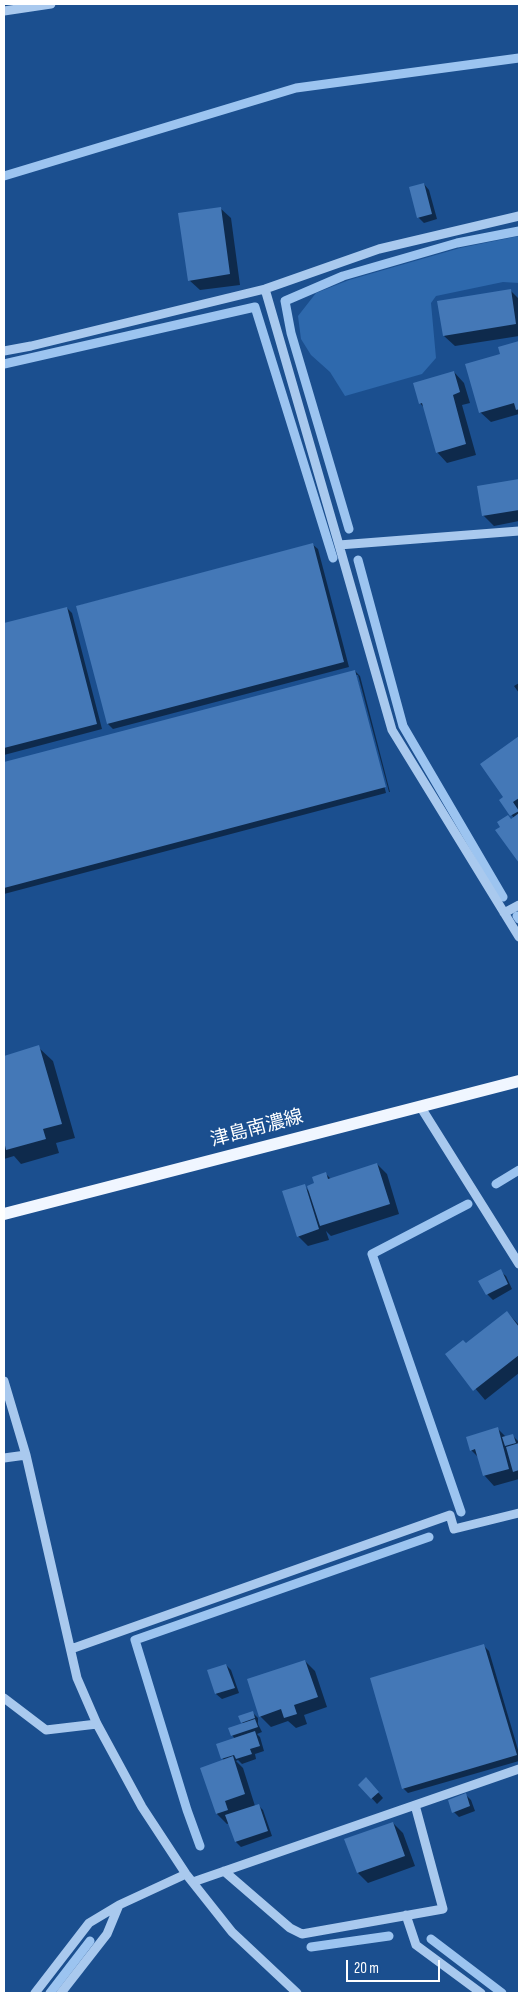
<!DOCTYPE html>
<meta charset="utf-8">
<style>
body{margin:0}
#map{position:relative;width:523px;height:1997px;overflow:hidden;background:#1b4f8f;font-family:"Sofia Sans Condensed",sans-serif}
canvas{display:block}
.frame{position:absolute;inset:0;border:5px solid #fff;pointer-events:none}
.scale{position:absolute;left:346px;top:1960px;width:94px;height:22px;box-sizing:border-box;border:2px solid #fff;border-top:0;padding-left:6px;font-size:15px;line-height:18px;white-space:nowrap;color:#fff;-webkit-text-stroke:4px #1b4f8f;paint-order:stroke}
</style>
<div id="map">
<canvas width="523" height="1997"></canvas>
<div class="frame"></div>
<div class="scale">20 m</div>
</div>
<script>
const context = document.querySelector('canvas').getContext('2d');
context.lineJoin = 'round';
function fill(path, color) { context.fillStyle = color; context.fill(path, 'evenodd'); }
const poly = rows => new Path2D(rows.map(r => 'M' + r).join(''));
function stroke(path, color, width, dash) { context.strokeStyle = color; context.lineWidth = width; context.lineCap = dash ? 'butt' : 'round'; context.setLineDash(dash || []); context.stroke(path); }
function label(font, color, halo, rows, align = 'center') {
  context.font = font + ' "Sofia Sans Condensed","Noto Sans JP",sans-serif'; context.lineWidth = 4; context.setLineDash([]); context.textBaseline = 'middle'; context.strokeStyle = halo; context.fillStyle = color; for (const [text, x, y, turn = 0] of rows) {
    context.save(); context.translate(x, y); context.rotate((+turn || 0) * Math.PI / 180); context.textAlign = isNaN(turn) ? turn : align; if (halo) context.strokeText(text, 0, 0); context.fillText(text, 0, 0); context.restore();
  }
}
fill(poly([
 [519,236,519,283,503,282,436,296,431,303,436,358,422,374,345,396,330,372,311,355,301,339,298,316,316,293,349,280,460,248]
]), '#2e69ad');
fill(poly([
 [424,184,429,190,437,219,424,223,418,217],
 [220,208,231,218,240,285,200,290,189,280],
 [510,290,519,299,519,336,455,346,444,336],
 [519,342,519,414,491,422,480,412,502,355,500,348],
 [454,372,464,383,470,403,462,405,476,455,447,463,437,452,425,409,420,403],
 [519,480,519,521,494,526,483,515,479,487],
 [312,544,318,549,349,667,113,729,108,724,78,606],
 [67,608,72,613,102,729,4,755,4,625],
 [355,671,360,676,390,792,389,792,358,675,356,675,386,793,4,894,4,764],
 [519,683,519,693,514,686],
 [519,738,519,861,497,830,514,818,500,800,505,797,482,765],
 [38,1047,53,1061,75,1138,56,1143,59,1153,21,1164,14,1156,4,1159,4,1057],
 [377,1164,387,1174,399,1214,331,1236,326,1231,329,1240,308,1246,298,1236,304,1186,309,1191,325,1173,331,1179],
 [500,1271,506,1276,512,1289,493,1300,488,1295,480,1281],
 [507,1312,519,1325,519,1373,485,1400,446,1354,466,1345],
 [498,1429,506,1437,512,1435,518,1441,519,1479,494,1486,484,1475,479,1458,471,1450],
 [484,1646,489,1651,519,1753,519,1761,408,1793,403,1788],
 [305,1661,315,1671,327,1707,304,1715,307,1724,296,1728,288,1721,271,1727,260,1716],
 [226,1665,231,1670,239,1693,222,1699,216,1694,208,1671],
 [252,1712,258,1718,258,1724,262,1732,257,1734,260,1737,264,1751,255,1754,256,1759,242,1764,238,1760,236,1761,243,1768,255,1806,258,1805,263,1810,272,1836,241,1847,236,1842,230,1823,227,1824,217,1814,202,1769,224,1761,217,1745,235,1739,232,1735,244,1725,242,1722],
 [371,1784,383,1798,377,1804,360,1785],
 [466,1795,471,1800,475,1811,459,1817,454,1812],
 [393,1823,403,1833,415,1866,368,1883,358,1873]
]), '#0007');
stroke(poly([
 [4,176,296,88,519,58],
 [4,364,255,307,333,558],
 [349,529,291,333,285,301,343,276,457,243,519,231],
 [358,560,403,726,503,897],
 [517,916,519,919],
 [496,1184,519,1170],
 [461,1512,372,1254,468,1204],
 [200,1846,187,1810,135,1640,429,1537],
 [431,1939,502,1993],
 [311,1947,389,1936],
 [50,1993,90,1941]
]), '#9cc4f0', 9);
fill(poly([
 [424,183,432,214,417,218,409,187],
 [221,207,230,274,188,281,178,213],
 [511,289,516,324,443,336,437,301],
 [519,341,519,409,516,410,514,403,479,413,465,364,500,354,498,347],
 [454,371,460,392,453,395,466,444,436,453,422,403,419,404,413,383],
 [519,479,519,510,482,516,477,486],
 [313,543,344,662,107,724,76,606],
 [67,607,97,724,4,748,4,623],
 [355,670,386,787,4,888,4,762],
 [519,736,519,798,513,802,519,811,510,816,499,800,503,797,480,764],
 [519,813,519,863,495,830,500,827,497,822,508,815,511,819],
 [39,1045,62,1124,43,1129,46,1139,6,1150,4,1141,4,1056],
 [377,1163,390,1204,320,1226,307,1186,314,1183,312,1177,326,1172,328,1179],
 [305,1184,319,1229,297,1237,282,1191],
 [501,1269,508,1284,486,1295,478,1281],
 [507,1311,519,1327,519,1355,473,1391,445,1354,463,1340,466,1343],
 [498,1427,509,1469,483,1476,475,1449,470,1451,466,1437],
 [513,1434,516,1443,505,1446,502,1437],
 [519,1443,519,1470,513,1472,506,1447],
 [484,1644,517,1755,402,1789,370,1678],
 [305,1660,318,1697,294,1705,297,1714,284,1718,281,1709,259,1717,247,1679],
 [226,1664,235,1688,215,1694,207,1670],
 [253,1711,255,1718,241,1723,238,1716],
 [255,1719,258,1727,231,1736,228,1728],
 [255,1731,260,1746,250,1749,252,1754,236,1759,234,1755,221,1759,216,1744],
 [233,1756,245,1794,225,1801,228,1810,216,1814,200,1768],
 [366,1777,379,1792,371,1799,358,1785],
 [466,1793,470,1806,452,1813,448,1800],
 [259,1804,268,1831,235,1842,225,1815],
 [393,1822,405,1856,357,1873,344,1839]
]), '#4478b7');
stroke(poly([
 [4,11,51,4],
 [265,289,339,545,519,531],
 [4,351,31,346,265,289,379,249,519,216],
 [339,545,392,730,519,937],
 [504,913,519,905],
 [420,1106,519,1264],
 [4,1381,26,1455,77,1678,97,1724,142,1807,186,1874,232,1932,297,1993],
 [4,1458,26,1455],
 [71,1649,450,1515,454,1529,519,1513],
 [4,1698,46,1730,97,1724],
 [224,1871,290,1928,302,1934,443,1909,415,1805],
 [193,1882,519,1769],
 [406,1915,416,1945,481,1993],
 [35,1993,89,1923,119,1905],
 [61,1993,107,1934,119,1905,186,1874]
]), '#a9c9ee', 9);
stroke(poly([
 [4,1214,519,1081]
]), '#f0f6ff', 12);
label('19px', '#fff', '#1b4f8f', [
 ["津島南濃線",257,1129,-15]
]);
</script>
